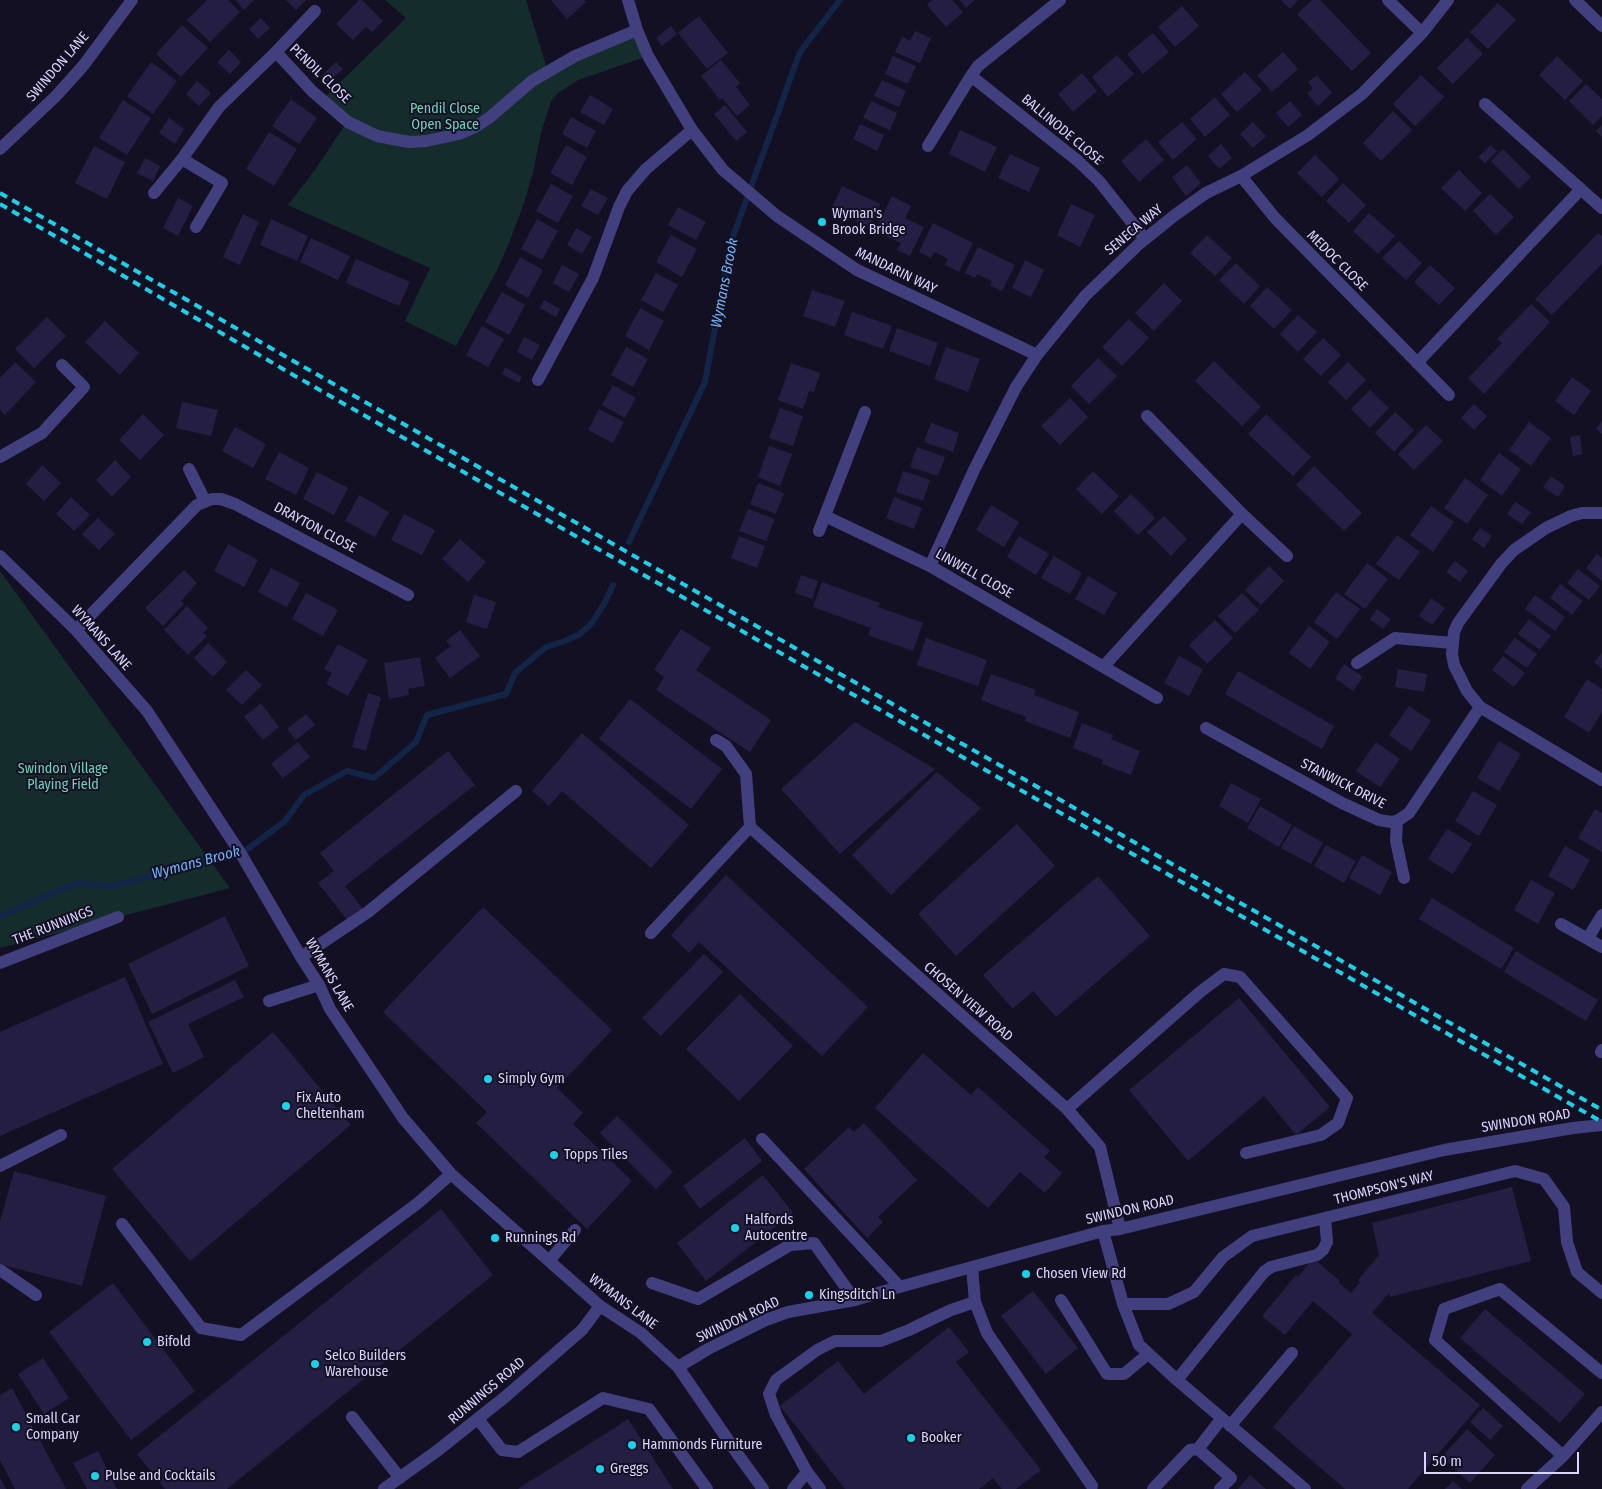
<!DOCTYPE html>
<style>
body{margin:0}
#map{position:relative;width:1602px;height:1489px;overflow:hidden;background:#141023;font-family:"Fira Sans Condensed",sans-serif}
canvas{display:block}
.scale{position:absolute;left:1424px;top:1452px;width:155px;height:22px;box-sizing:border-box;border:2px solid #dad5fc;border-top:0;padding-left:6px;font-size:15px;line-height:18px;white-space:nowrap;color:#dad5fc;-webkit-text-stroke:4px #141023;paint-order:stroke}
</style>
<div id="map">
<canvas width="1602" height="1489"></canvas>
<div class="scale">50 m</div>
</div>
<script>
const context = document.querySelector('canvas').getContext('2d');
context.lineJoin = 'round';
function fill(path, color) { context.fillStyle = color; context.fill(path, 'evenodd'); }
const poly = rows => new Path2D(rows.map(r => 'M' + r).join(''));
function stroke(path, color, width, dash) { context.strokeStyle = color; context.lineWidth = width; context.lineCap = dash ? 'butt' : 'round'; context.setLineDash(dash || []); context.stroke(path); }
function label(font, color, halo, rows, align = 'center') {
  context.font = font + ' "Fira Sans Condensed",sans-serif'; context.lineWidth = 4; context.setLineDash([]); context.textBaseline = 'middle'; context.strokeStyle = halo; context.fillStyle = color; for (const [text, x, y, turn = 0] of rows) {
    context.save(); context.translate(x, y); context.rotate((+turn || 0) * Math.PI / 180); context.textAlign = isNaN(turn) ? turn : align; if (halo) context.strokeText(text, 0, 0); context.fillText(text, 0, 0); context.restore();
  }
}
fill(poly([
 [385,0,526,0,548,72,637,30,648,56,578,80,558,93,551,101,541,133,533,172,524,203,509,243,497,270,456,346,405,321,430,268,288,205,315,170,347,122,322,100,406,18],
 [0,571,230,888,0,948]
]), '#142d2c');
stroke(poly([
 [629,542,705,382,731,242,800,52,840,0],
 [0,916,77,883,111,886,241,854,285,821,304,795,347,771,374,778,416,742,427,715,506,694,515,673,546,647,565,641,580,634,592,623,605,602,613,585]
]), '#122546', 6);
fill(poly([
 [207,0,228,0,240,12,210,42,187,20],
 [235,0,254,0,244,10],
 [286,0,306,0,296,10],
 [359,0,362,0,383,21,372,32,366,27,353,40,336,24],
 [551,0,584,0,586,2,567,19],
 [932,0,952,0,963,12,946,27,927,5],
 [960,0,975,0,966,8],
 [1281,0,1298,0,1290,9],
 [1312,0,1320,0,1371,53,1352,71,1297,14],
 [1498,3,1516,20,1488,49,1470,32],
 [1182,6,1199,26,1175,47,1158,27],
 [699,16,728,53,707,69,678,33],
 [261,18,270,28,258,39,249,29],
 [182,25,208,48,181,77,156,54],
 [671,26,677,34,662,46,656,38],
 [915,31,931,38,920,63,895,52,902,37,910,41],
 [1153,33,1169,52,1143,74,1127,54],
 [1467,38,1483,54,1453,84,1437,68],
 [229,50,241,62,230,74,217,62],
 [1283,52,1298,69,1272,92,1257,75],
 [1117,55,1134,74,1108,97,1092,77],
 [893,56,916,66,908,84,885,74],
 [1557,56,1583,81,1565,100,1539,75],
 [721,60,740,83,736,87,750,105,737,116,722,98,720,100,701,76],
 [151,62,177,81,153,114,127,96],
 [336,62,343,69,327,84,320,77],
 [1245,72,1262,90,1237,112,1221,94],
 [1082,73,1097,91,1073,112,1058,94],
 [1317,75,1332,93,1318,106,1307,93,1313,88,1308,82],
 [1421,75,1444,97,1415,126,1393,104],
 [882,80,906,91,899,107,874,96],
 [197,81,211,93,199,106,186,94],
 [1586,84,1602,99,1602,116,1593,125,1569,101],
 [590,95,613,109,604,125,580,112],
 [1215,97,1230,115,1205,137,1190,119],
 [291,99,317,118,299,144,272,126],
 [123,100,151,118,127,155,99,138],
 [871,101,897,113,890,130,863,118],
 [1290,101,1302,115,1288,127,1276,113],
 [725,105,747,132,736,141,714,114],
 [1393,111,1412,130,1381,161,1363,143],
 [571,117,596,131,587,148,562,134],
 [169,118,184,129,175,144,159,133],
 [1182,122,1197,139,1173,160,1158,142],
 [1253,122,1266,136,1253,148,1240,134],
 [860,124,884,135,877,151,853,139],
 [1602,125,1602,137,1596,131],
 [960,130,997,147,985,172,949,154],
 [269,132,297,149,274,186,246,169],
 [1146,139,1164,160,1139,182,1121,161],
 [1221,144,1232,158,1219,169,1208,156],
 [566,145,587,157,572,185,550,173],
 [1491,145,1497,151,1485,163,1478,157],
 [94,146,125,162,107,199,75,183],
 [1503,149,1531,177,1519,189,1491,161],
 [1010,154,1040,168,1029,192,998,178],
 [1315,155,1339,179,1322,197,1297,173],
 [145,158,160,166,153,181,137,173],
 [1187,165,1201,183,1186,196,1172,177],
 [1459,170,1482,193,1465,211,1441,188],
 [1343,183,1366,205,1349,223,1326,201],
 [551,184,573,196,558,223,536,211],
 [842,186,880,204,869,227,831,209],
 [591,189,608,198,598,215,581,206],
 [1490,194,1514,217,1496,235,1473,211],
 [892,196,911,206,905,218,924,227,910,256,897,250,901,243,875,231],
 [178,198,193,206,178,236,163,228],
 [1071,204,1095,215,1080,247,1057,235],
 [678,207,706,222,696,240,668,225],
 [1369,213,1395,236,1378,254,1353,231],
 [243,214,259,222,240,265,223,257],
 [271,219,308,236,297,261,260,245],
 [537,219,558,231,542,260,521,249],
 [933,223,973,243,959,272,945,265,948,259,941,255,934,252,931,258,919,252],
 [576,228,592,237,582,254,567,245],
 [1598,233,1602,236,1602,264,1552,315,1535,299],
 [671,235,697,249,682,277,656,262],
 [1207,235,1232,258,1215,276,1190,253],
 [311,238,350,256,338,280,300,262],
 [1399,241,1422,263,1406,280,1382,258],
 [978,247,1015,265,1002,291,990,285,992,281,977,274,975,278,965,273],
 [520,257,543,270,528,298,505,285],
 [356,259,410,282,399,306,346,283],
 [1025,260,1044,270,1031,297,1012,288],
 [1236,263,1260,286,1244,304,1219,280],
 [562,265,579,274,569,292,553,283],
 [1430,265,1455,288,1439,305,1414,282],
 [656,273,678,285,663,312,641,300],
 [1164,283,1182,301,1154,331,1135,313],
 [1267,287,1292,310,1274,329,1250,306],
 [812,290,845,301,835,327,803,316],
 [502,292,525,305,509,335,485,322],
 [544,300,560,309,556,317,540,308],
 [1531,304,1550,322,1484,394,1468,378,1502,343,1497,339],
 [640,308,664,321,649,350,625,336],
 [852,312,892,326,883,349,844,335],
 [1298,315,1317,332,1298,352,1280,334],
 [47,317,66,336,34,368,15,349],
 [1129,319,1149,338,1122,366,1102,347],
 [105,321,139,353,120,375,85,342],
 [482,326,504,339,488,367,466,355],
 [897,328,938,343,930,366,889,351],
 [524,337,540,345,532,360,517,352],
 [1323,338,1341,355,1321,376,1303,359],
 [626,347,648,359,633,387,611,375],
 [946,347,980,359,968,392,934,379],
 [1098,358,1117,376,1089,404,1071,386],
 [1214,361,1261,407,1242,426,1195,381],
 [15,362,36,382,5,415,0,410,0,378],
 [1348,362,1366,380,1346,400,1328,382],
 [791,363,820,373,814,392,809,391,803,409,778,400],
 [505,367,522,377,519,383,502,374],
 [1572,377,1591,391,1574,415,1555,401],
 [613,385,636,398,625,418,602,405],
 [1370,390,1389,408,1370,428,1351,409],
 [1070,398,1088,417,1060,445,1041,426],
 [182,402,218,410,211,436,176,428],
 [1474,404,1487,416,1474,430,1461,418],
 [780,408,803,416,793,446,769,438],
 [599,409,624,422,613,443,588,430],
 [1395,412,1414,430,1394,452,1375,433],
 [143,414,164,435,140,460,119,440],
 [1266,414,1311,457,1293,476,1248,434],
 [1602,421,1602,434,1596,429],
 [1529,422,1551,438,1531,466,1509,450],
 [931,423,959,433,953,452,924,442],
 [1426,425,1443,441,1414,470,1398,454],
 [235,427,266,444,253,468,222,451],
 [1580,435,1582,454,1573,456,1570,437],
 [769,446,792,454,780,486,758,477],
 [917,447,945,457,938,476,910,467],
 [279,452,309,468,296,495,265,479],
 [1499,453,1521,469,1502,496,1480,480],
 [115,460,131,477,112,497,96,480],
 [42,465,61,483,44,501,26,484],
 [1314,466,1362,513,1344,531,1296,485],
 [903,471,930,480,923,501,896,492],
 [1093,471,1119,496,1102,514,1076,489],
 [317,472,348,488,334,515,303,499],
 [1551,476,1565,486,1558,497,1543,487],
 [1465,478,1488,495,1467,524,1444,508],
 [758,483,784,493,776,514,750,504],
 [1131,494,1155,518,1138,535,1114,511],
 [359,495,389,512,375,537,345,521],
 [71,497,90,515,74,531,56,514],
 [894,497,922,508,914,529,886,518],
 [1515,502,1531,512,1522,524,1507,514],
 [991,505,1019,522,1004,547,976,530],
 [1431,506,1454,522,1433,552,1410,535],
 [748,509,775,519,766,541,739,531],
 [404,514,435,530,422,555,391,540],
 [1164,516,1187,539,1171,556,1147,532],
 [98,518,115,534,99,550,82,534],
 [1480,528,1492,536,1484,548,1472,539],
 [1397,535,1420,552,1399,580,1376,564],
 [739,536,765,546,757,568,731,558],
 [1019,536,1049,554,1036,575,1007,557],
 [460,539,486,562,468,582,442,559],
 [228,544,258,560,244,587,214,571],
 [1597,554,1602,558,1602,581,1586,568],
 [1054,556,1082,573,1070,594,1041,578],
 [1455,561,1468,571,1460,582,1446,572],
 [1367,563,1388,579,1365,609,1344,594],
 [1269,566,1284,581,1261,605,1245,590],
 [271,568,300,583,287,607,258,592],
 [1578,569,1600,586,1589,600,1567,583],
 [184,570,197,583,181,601,184,604,163,626,145,608],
 [801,575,818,581,812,599,795,593],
 [1088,576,1117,593,1104,615,1075,599],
 [822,582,880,603,878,607,923,623,913,651,868,635,871,628,813,607],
 [1560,584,1583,601,1572,615,1550,598],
 [1336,592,1360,609,1337,639,1314,622],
 [306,593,338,610,323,636,292,619],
 [1242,593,1259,610,1235,633,1218,616],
 [474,595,496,602,487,629,466,622],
 [1535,595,1565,617,1555,631,1525,609],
 [1431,598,1445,608,1432,625,1419,616],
 [187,606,208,628,203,633,207,636,188,655,164,630],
 [1377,609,1391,619,1383,629,1370,619],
 [1529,619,1551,636,1540,650,1518,634],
 [1215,620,1233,638,1207,664,1189,645],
 [1309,626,1330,642,1310,669,1289,653],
 [681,629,711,648,696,670,771,720,750,752,656,690,664,677,654,670],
 [460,630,480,656,450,678,435,658,451,646,446,641],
 [926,638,987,660,978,686,917,665],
 [1515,638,1537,654,1527,668,1504,652],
 [208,643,227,662,213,677,194,658],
 [338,644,368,660,348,696,326,684,332,673,324,669],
 [1602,653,1602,669,1594,662],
 [1179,656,1203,669,1189,696,1164,683],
 [1503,656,1525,673,1514,687,1492,670],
 [420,657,425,686,408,689,409,695,389,699,384,663],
 [1344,664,1363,677,1353,691,1335,678],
 [1398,669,1427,674,1424,692,1395,687],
 [246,670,262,685,242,705,226,690],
 [1238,671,1334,726,1322,749,1225,694],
 [991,674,1036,690,1034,695,1079,712,1070,738,1025,721,1026,717,981,700],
 [1587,679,1602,689,1602,712,1589,733,1564,717],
 [368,693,381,697,366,751,352,747],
 [630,699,722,769,691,809,599,739],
 [261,703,279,727,263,740,244,717],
 [1409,706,1431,721,1411,751,1389,735],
 [306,714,315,725,296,740,287,729],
 [855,722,935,769,840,854,781,789],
 [1082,723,1113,735,1111,739,1140,751,1131,775,1102,764,1103,760,1073,748],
 [582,733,689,825,651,868,562,791,549,806,532,791],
 [1499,741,1521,754,1499,791,1477,778],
 [298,742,310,757,283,778,271,764],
 [1376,742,1400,759,1380,787,1356,771],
 [448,751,475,785,345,886,363,909,348,921,318,883,334,871,320,853],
 [937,772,981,808,891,895,852,855],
 [1231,783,1261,799,1248,823,1219,806],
 [1473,791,1497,805,1479,836,1455,821],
 [1260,806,1292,825,1279,847,1247,828],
 [1595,809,1602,813,1602,852,1578,838],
 [1017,824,1055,866,956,956,918,914],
 [1294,826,1323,843,1311,864,1281,848],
 [1447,829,1472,844,1453,874,1428,859],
 [1326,845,1356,861,1344,883,1314,866],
 [1565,846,1590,860,1573,890,1548,876],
 [1362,855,1392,872,1380,895,1349,878],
 [726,875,868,1007,822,1056,699,942,689,953,671,935],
 [1098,876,1150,936,1056,1017,1033,991,1013,1009,983,975],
 [1531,880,1555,893,1538,924,1514,910],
 [1432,898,1514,948,1501,969,1419,919],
 [483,907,612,1030,557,1088,583,1113,573,1124,632,1181,587,1229,476,1123,487,1112,383,1012],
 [225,916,249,966,152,1014,128,964],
 [1516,951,1598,1000,1586,1021,1504,972],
 [704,954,723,972,661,1036,642,1018],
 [125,977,163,1064,0,1136,0,1032],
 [235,980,244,997,188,1024,204,1057,173,1073,148,1022],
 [740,994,793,1046,739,1101,686,1049],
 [1239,998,1330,1107,1296,1135,1264,1096,1188,1161,1129,1090],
 [273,1032,351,1125,190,1261,112,1169],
 [923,1053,971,1095,978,1087,1050,1151,1044,1157,1062,1173,1045,1193,1020,1172,988,1208,875,1108],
 [617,1116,673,1172,656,1189,600,1133],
 [864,1123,917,1180,878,1217,883,1222,867,1238,804,1169,849,1127,854,1132],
 [745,1138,762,1161,700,1209,683,1186],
 [14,1171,106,1196,82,1286,0,1264,0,1222],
 [763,1175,793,1213,706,1281,677,1243],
 [1512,1187,1531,1261,1390,1297,1389,1293,1372,1313,1480,1405,1408,1489,1345,1489,1273,1427,1352,1334,1313,1301,1285,1335,1262,1316,1296,1275,1298,1277,1313,1258,1340,1281,1339,1283,1351,1293,1360,1282,1358,1280,1379,1255,1372,1223],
 [441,1209,493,1275,227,1489,165,1489,137,1454],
 [113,1283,195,1391,131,1440,49,1332],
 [1033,1291,1078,1348,1046,1374,1001,1316],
 [1485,1309,1585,1394,1560,1423,1460,1338],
 [949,1327,969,1352,956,1362,1041,1470,1016,1489,1002,1489,993,1478,979,1489,845,1489,780,1406,838,1361,864,1394],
 [43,1358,69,1398,44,1414,18,1374],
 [12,1388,66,1489,15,1489,0,1460,0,1395],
 [1483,1408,1503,1426,1490,1440,1470,1422],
 [628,1419,673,1489,518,1489,616,1427],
 [1467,1429,1495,1455,1470,1483,1442,1457],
 [98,1451,117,1489,87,1489,73,1463],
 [1250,1475,1266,1489,1238,1489],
 [0,1478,6,1489,0,1489],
 [1453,1481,1462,1489,1445,1489]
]), '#251e43');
stroke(poly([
 [628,0,637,30,648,56,692,130,723,170,777,216,857,270,1037,355],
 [1388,0,1422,33],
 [1575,0,1602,26],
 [276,52,312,91,348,122,377,136,409,142,426,141,459,134,475,127,489,118,532,81,575,56,637,30],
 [971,76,1078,161,1099,181,1145,239],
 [1485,104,1602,208],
 [928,146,971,76,978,66,1060,0],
 [0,149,56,96,83,66,132,0],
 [182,159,222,183,196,227],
 [1241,176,1275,218,1449,395],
 [154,193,182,159,219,107,276,52,315,11],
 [1417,363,1581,189],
 [538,380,593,278,619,207,627,191,646,169,692,130],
 [1147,416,1242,514,1287,556],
 [0,457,42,433,84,387,62,365],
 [189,469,205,501],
 [1602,513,1582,513,1571,516,1546,528,1514,550,1501,564,1458,623,1454,632,1452,654,1454,665,1467,691,1480,707,1602,780],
 [825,516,930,566,1157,698],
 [819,531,865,412],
 [0,556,76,630,147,711,241,854,301,957,319,985,330,1009,403,1118,451,1174,600,1306,641,1333,678,1367,739,1456,763,1489],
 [930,566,975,468,1016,387,1037,355,1085,296,1139,244,1175,215,1206,193,1241,176,1308,135,1362,94,1422,33,1448,0],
 [76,630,197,505,212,499,221,499,235,504,408,595],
 [1357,663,1395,638,1452,643],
 [1104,666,1242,514],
 [1206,728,1342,803,1379,820,1391,822,1397,821,1409,813,1480,707],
 [1397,821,1396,841,1404,878],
 [750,827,1067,1109,1100,1147,1120,1229],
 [1561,924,1602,947],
 [651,933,750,827,746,774,726,746,716,740],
 [1588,938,1602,915],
 [301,957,368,912,516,791],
 [0,963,118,917],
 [269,1001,319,985],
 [1601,1052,1602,1050],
 [1067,1109,1200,992,1224,974,1240,977,1347,1098,1338,1123,1321,1135,1246,1153],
 [762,1139,900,1287],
 [0,1166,61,1135],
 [122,1224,201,1328,241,1335,418,1203,451,1174],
 [1103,1231,1123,1304,1139,1345,1177,1380,1305,1489],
 [549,1261,575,1230],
 [0,1270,36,1295],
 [652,1283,698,1299,790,1245,814,1243,855,1300],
 [1061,1300,1107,1374,1124,1374,1148,1354],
 [975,1302,987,1333,1092,1486],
 [1123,1304,1168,1304,1194,1292,1223,1257,1252,1236,1515,1171,1544,1179,1564,1207,1567,1242,1577,1272,1602,1293],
 [678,1367,708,1349,766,1320,788,1312,855,1300,881,1292,1103,1231,1120,1229,1444,1150,1573,1128,1602,1125],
 [1177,1380,1264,1272,1271,1267,1317,1255,1323,1250,1327,1242,1325,1218],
 [352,1417,400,1478],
 [478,1419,502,1450,518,1452,603,1398,649,1409,707,1489],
 [1230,1426,1292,1353],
 [1198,1449,1231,1478,1220,1489],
 [1563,1456,1435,1340,1444,1309,1500,1289,1602,1373],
 [807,1472,820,1489],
 [384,1489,437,1451,505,1397,582,1330,600,1306],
 [793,1489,807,1472,776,1415,769,1394,776,1380,817,1350,835,1341,881,1341,909,1330,951,1310,975,1302,972,1267],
 [1153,1489,1190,1450,1198,1449,1222,1418],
 [1527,1489,1563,1456,1602,1412]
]), '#423f7f', 12);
stroke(poly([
 [0,193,1602,1110],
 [0,204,290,373,1602,1122]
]), '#12d4eb', 4, [8, 6]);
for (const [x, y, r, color] of [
 [822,222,5,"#12d4eb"],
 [488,1079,5,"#12d4eb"],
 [286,1106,5,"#12d4eb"],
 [554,1155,5,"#12d4eb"],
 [735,1228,5,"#12d4eb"],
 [495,1238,5,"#12d4eb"],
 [1026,1274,5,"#12d4eb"],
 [809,1295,5,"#12d4eb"],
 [147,1342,5,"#12d4eb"],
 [315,1364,5,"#12d4eb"],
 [16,1427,5,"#12d4eb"],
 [911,1438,5,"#12d4eb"],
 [632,1445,5,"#12d4eb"],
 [600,1469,5,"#12d4eb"],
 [95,1476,5,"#12d4eb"]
]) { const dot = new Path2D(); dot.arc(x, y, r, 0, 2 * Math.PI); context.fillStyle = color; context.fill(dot); stroke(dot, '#141023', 2); }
label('14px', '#dad5fc', '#141023', [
 ["SWINDON LANE",58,67,-49],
 ["PENDIL CLOSE",320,74,44],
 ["BALLINODE CLOSE",1062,130,40],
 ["SENECA WAY",1134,230,-40],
 ["MEDOC CLOSE",1337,261,45],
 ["MANDARIN WAY",896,271,26],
 ["DRAYTON CLOSE",315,528,28],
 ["LINWELL CLOSE",974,574,29],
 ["WYMANS LANE",101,638,48],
 ["STANWICK DRIVE",1343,784,27],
 ["THE RUNNINGS",53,926,-21],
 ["WYMANS LANE",329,975,60],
 ["CHOSEN VIEW ROAD",968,1002,41],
 ["SWINDON ROAD",1526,1121,-9],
 ["THOMPSON'S WAY",1384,1188,-14],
 ["SWINDON ROAD",1130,1210,-13],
 ["WYMANS LANE",623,1302,37],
 ["SWINDON ROAD",738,1320,-25],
 ["RUNNINGS ROAD",487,1391,-40]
]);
label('14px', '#67d7bb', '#141023', [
 ["Pendil Close",445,109],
 ["Open Space",445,125],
 ["Swindon Village",63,769],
 ["Playing Field",63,785]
]);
label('14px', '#dad5fc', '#141023', [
 ["Wyman's",832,214],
 ["Brook Bridge",832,230],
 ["Simply Gym",498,1079],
 ["Fix Auto",296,1098],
 ["Cheltenham",296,1114],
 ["Topps Tiles",564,1155],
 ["Halfords",745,1220],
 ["Autocentre",745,1236],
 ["Runnings Rd",505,1238],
 ["Chosen View Rd",1036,1274],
 ["Kingsditch Ln",819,1295],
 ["Bifold",157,1342],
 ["Selco Builders",325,1356],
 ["Warehouse",325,1372],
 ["Small Car",26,1419],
 ["Company",26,1435],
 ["Booker",921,1438],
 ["Hammonds Furniture",642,1445],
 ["Greggs",610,1469],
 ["Pulse and Cocktails",105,1476]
], 'left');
label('italic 15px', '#6cb4f4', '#141023', [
 ["Wymans Brook",725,283,-79],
 ["Wymans Brook",196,863,-15]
]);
</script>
